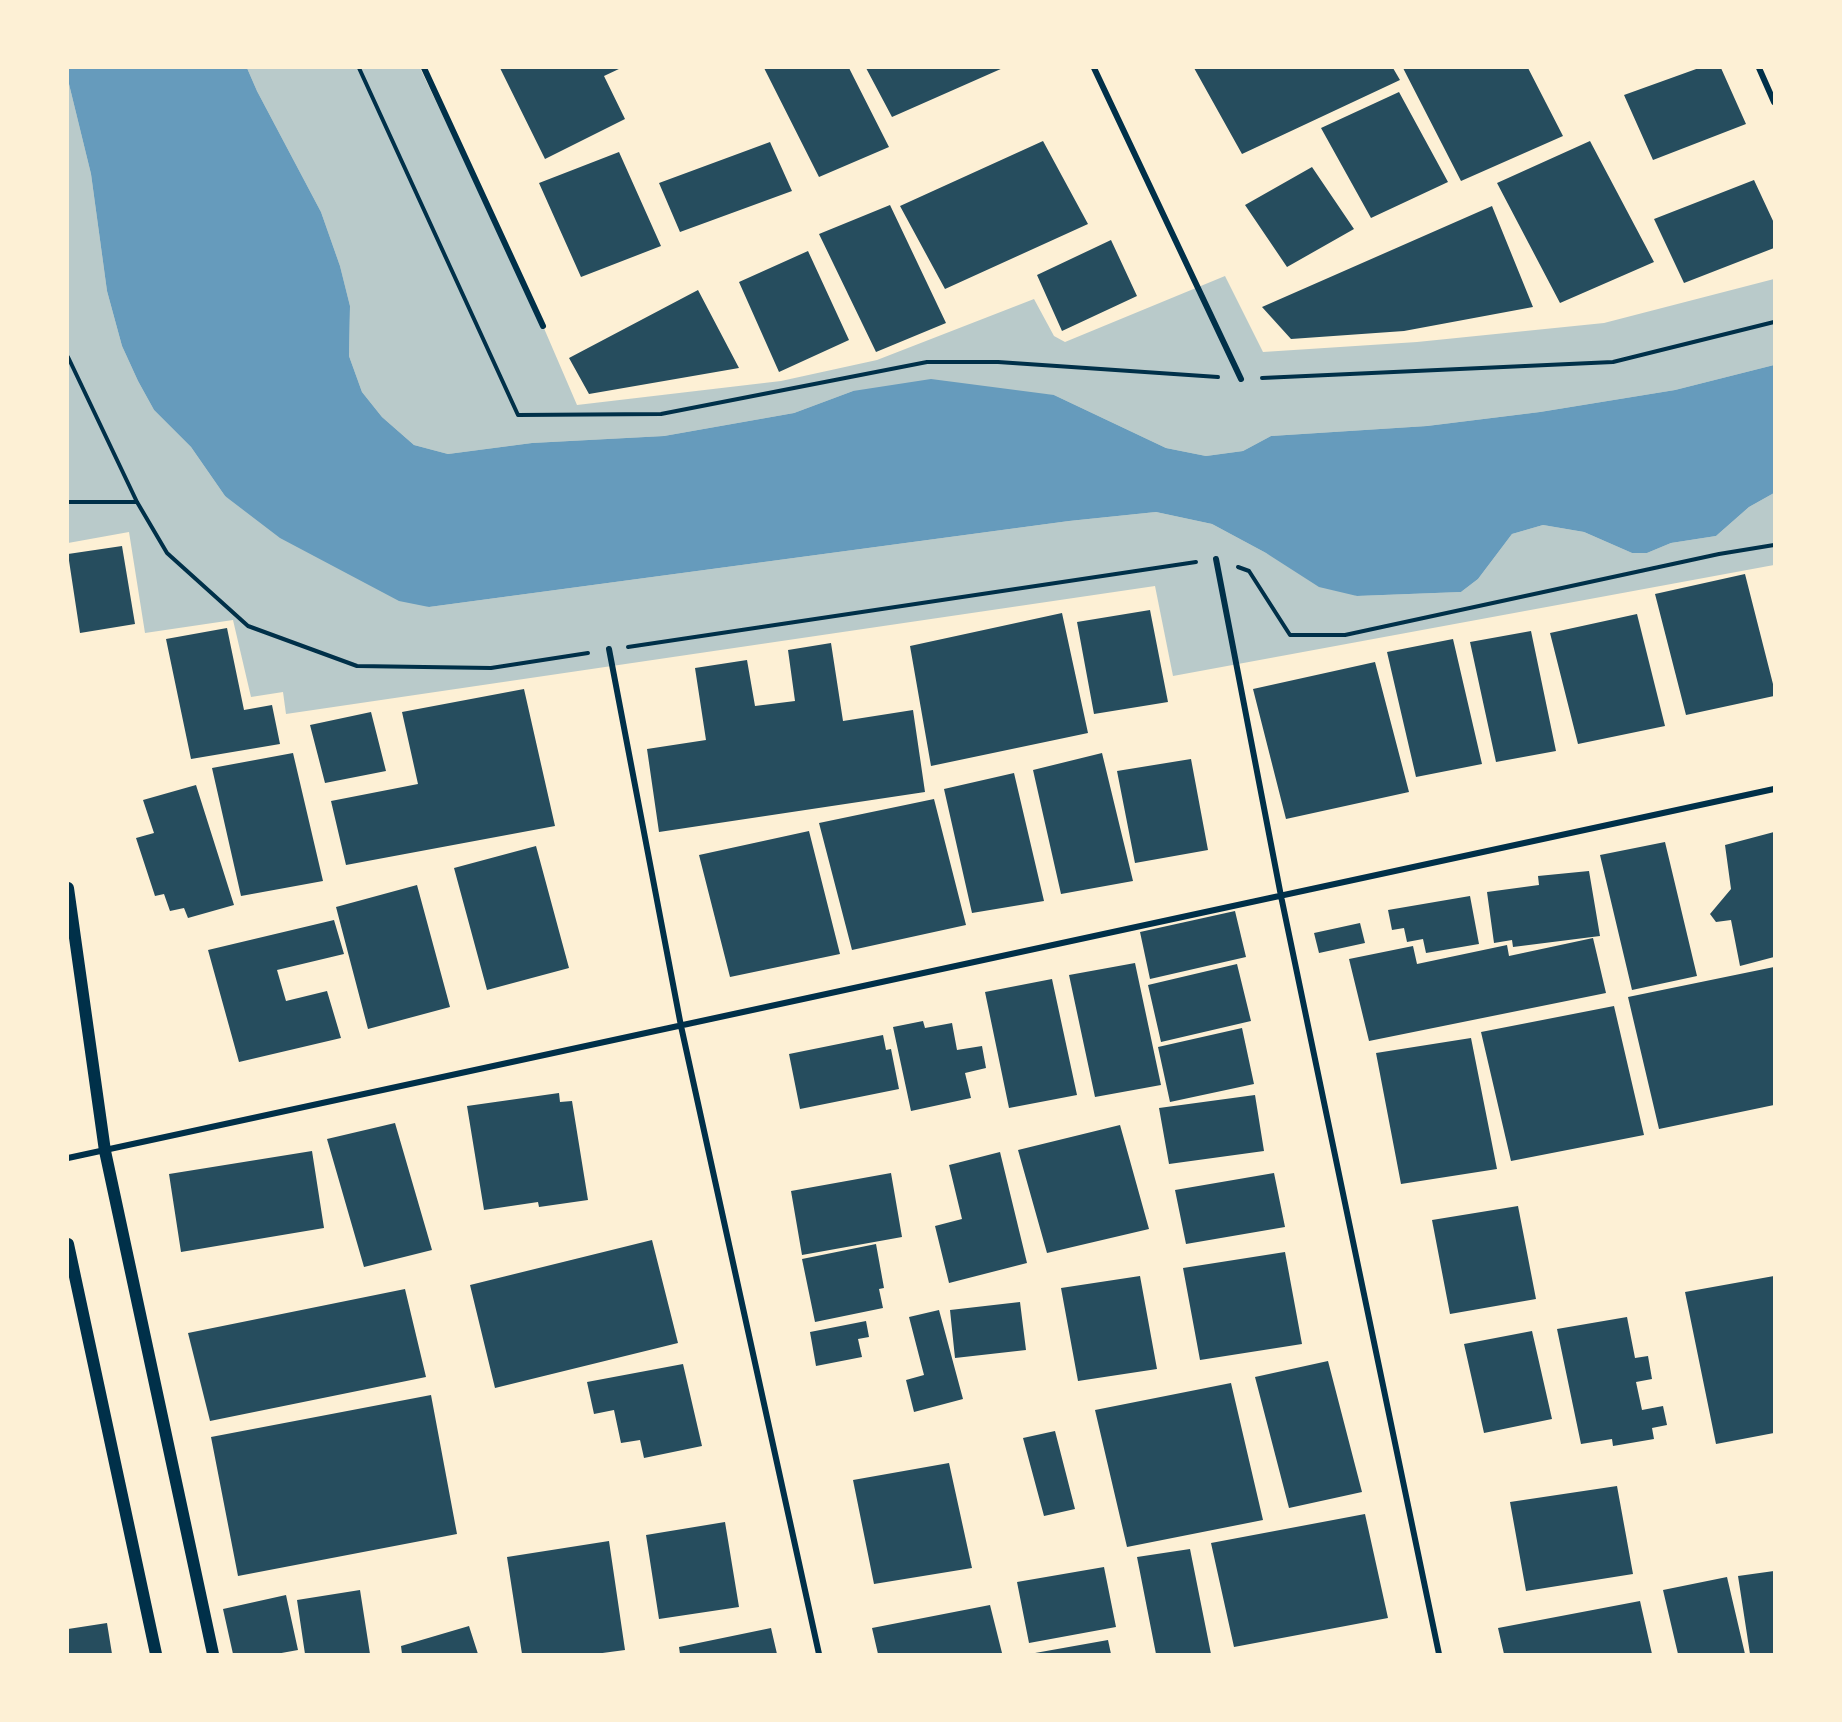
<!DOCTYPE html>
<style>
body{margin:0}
#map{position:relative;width:1842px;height:1722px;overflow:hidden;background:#fdf0d5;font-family:"Noto Sans",sans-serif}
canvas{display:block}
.frame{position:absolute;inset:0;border:69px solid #fdf0d5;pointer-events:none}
</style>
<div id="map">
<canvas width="1842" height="1722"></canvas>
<div class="frame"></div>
</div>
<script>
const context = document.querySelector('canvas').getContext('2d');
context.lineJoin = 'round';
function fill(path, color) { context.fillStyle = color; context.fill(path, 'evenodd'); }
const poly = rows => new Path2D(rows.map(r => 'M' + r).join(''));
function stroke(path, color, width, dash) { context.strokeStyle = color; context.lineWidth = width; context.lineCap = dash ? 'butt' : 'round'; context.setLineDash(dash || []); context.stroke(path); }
fill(poly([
 [247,68,420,68,543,326,577,405,781,381,877,360,1034,299,1054,336,1065,342,1225,276,1263,352,1417,342,1604,323,1774,279,1774,365,1675,390,1540,412,1427,426,1271,436,1243,451,1206,456,1166,448,1054,395,853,391,794,413,664,436,532,443,448,454,414,445,382,417,362,392,349,356,350,306,340,266,321,212,257,91],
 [68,80,91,174,107,291,122,346,138,381,154,410,191,447,225,496,429,607,1069,521,1156,512,1212,524,1266,553,1357,596,1461,592,1478,579,1512,534,1543,525,1584,532,1632,553,1647,553,1671,543,1716,536,1749,507,1774,493,1774,565,1173,676,1155,586,286,714,283,692,251,697,233,620,145,633,129,532,68,543]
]), '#b9caca');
fill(poly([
 [68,68,247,68,257,91,321,212,340,266,350,306,349,356,362,392,382,417,414,445,448,454,532,443,664,436,794,413,853,391,931,379,1054,395,1166,448,1206,456,1243,451,1271,436,1427,426,1540,412,1675,390,1774,365,1774,493,1749,507,1716,536,1671,543,1647,553,1632,553,1584,532,1543,525,1512,534,1478,579,1461,592,1357,596,1319,587,1266,553,1212,524,1156,512,1069,521,429,607,399,601,280,538,225,496,191,447,154,410,138,381,122,346,107,291,91,174,68,80]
]), '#669bbc');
fill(poly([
 [500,68,621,68,604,76,625,119,545,159],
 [764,68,849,68,889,147,819,177],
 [866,68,1003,68,892,117],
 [1194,68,1393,68,1400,80,1242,154],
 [1403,68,1528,68,1563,136,1461,181],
 [1699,68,1721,68,1746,124,1653,160,1624,95],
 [1399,92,1448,182,1371,218,1321,128],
 [1043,141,1088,224,945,289,900,206],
 [1590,141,1654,262,1560,303,1497,183],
 [770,142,792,191,680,232,659,183],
 [619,152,661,246,581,277,539,183],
 [1312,167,1354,229,1287,267,1245,205],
 [1754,180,1774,223,1774,248,1684,283,1654,219],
 [890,205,946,323,876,352,819,234],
 [1492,206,1533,307,1404,331,1291,339,1262,307],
 [1111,240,1137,296,1062,331,1037,275],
 [808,251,849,340,779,372,739,282],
 [698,290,739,368,589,394,569,358],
 [122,546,135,624,80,633,68,554],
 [1745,574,1774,688,1774,696,1686,715,1655,594],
 [1150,610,1168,702,1094,714,1077,622],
 [1062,613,1088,733,931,766,910,646],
 [1637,614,1665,726,1578,744,1550,633],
 [227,628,244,710,272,705,280,744,191,759,166,639],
 [1531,631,1556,751,1496,762,1470,642],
 [1453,639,1482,764,1416,777,1387,652],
 [831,643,843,721,913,710,925,792,659,832,647,749,706,740,695,668,747,660,755,706,795,701,788,650],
 [1375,662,1409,792,1286,819,1253,689],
 [524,689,555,826,346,865,331,801,418,784,402,712],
 [371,712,386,771,325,783,310,725],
 [293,753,323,881,241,896,212,768],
 [1102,753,1133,881,1061,894,1033,770],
 [1191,759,1208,850,1135,863,1117,771],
 [1014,773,1044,901,972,913,944,789],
 [196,785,234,905,188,918,184,908,170,911,164,894,155,896,136,838,154,833,143,800],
 [934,799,966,925,852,950,819,823],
 [809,831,840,954,730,977,699,855],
 [1774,832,1774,957,1740,966,1731,920,1716,922,1710,914,1731,889,1725,845],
 [1665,842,1697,976,1632,990,1600,855],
 [536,846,569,968,487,990,454,868],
 [1589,871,1600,936,1513,947,1512,940,1494,943,1487,892,1539,885,1538,876],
 [417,885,450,1007,368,1029,336,907],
 [1470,896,1479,944,1426,953,1423,939,1407,942,1404,928,1392,930,1388,910],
 [1235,911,1246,957,1150,979,1140,932],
 [334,920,344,954,277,970,286,1001,327,991,341,1038,239,1062,208,950],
 [1360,923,1365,943,1319,953,1314,933],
 [1593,938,1606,993,1369,1041,1349,959,1413,946,1417,964,1507,945,1509,956],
 [1135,963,1161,1085,1095,1097,1069,975],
 [1237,964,1251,1021,1161,1042,1148,985],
 [1774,967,1774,1105,1659,1129,1628,997],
 [1052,979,1077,1095,1009,1108,985,992],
 [1614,1006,1644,1135,1511,1161,1481,1032],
 [923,1021,925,1028,952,1023,957,1050,982,1046,986,1068,965,1073,971,1098,911,1111,893,1027],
 [1242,1028,1254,1084,1170,1102,1158,1047],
 [883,1035,886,1050,891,1049,899,1089,800,1109,789,1054],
 [1471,1038,1497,1169,1401,1184,1376,1053],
 [559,1093,560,1102,572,1101,588,1200,539,1207,538,1202,484,1210,467,1106],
 [1255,1095,1264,1151,1169,1164,1159,1108],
 [395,1123,432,1250,364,1267,327,1139],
 [1120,1125,1149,1229,1047,1253,1018,1150],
 [312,1151,324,1228,181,1252,169,1174],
 [1000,1152,1027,1263,949,1283,935,1226,962,1219,949,1165],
 [891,1173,902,1237,802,1255,791,1191],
 [1274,1173,1285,1227,1186,1244,1175,1190],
 [1518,1206,1536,1299,1450,1314,1432,1220],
 [652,1240,678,1343,495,1388,470,1285],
 [876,1244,884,1288,879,1289,883,1308,815,1322,802,1259],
 [1285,1252,1302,1344,1200,1360,1183,1268],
 [1140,1276,1157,1369,1078,1381,1061,1288],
 [1774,1276,1774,1433,1716,1444,1685,1292],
 [405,1289,426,1377,210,1421,188,1333],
 [1020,1302,1026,1350,955,1358,950,1310],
 [939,1310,963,1399,914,1412,906,1380,924,1375,909,1317],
 [1627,1317,1635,1358,1648,1356,1652,1379,1636,1382,1642,1410,1663,1406,1667,1425,1652,1428,1654,1439,1613,1446,1612,1439,1581,1444,1557,1329],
 [866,1321,869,1337,858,1339,862,1357,816,1366,810,1332],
 [1532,1331,1552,1419,1484,1433,1464,1344],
 [1328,1361,1362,1492,1289,1508,1255,1377],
 [683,1364,702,1446,644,1458,640,1440,621,1443,614,1410,594,1414,587,1382],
 [1231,1383,1263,1520,1127,1547,1095,1410],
 [431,1395,457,1534,238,1576,211,1437],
 [1055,1431,1075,1509,1044,1516,1023,1438],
 [949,1463,972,1568,874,1584,853,1480],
 [1617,1486,1633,1574,1526,1591,1510,1502],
 [1365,1514,1388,1618,1234,1647,1211,1543],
 [725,1522,739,1607,659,1619,646,1535],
 [609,1541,625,1650,595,1654,522,1654,507,1557],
 [1190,1549,1211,1654,1156,1654,1137,1557],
 [1104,1567,1116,1627,1029,1643,1017,1582],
 [1774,1571,1774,1654,1750,1654,1738,1576],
 [1727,1577,1745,1654,1678,1654,1663,1590],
 [360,1590,370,1654,305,1654,297,1600],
 [286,1595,298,1650,276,1654,233,1654,223,1609],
 [1640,1601,1652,1654,1504,1654,1498,1628],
 [990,1605,1002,1653,878,1654,872,1628],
 [107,1623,112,1654,68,1654,68,1629],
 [469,1626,478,1654,402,1654,401,1646],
 [771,1628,777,1654,680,1654,679,1647],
 [1108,1640,1111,1654,1035,1654,1035,1653]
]), '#264d5e');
stroke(poly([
 [359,68,518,415,661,414,927,362,998,362,1218,377],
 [68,357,137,502,167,553,248,626,357,666,491,668,588,653],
 [1262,378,1613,362,1774,322],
 [68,502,137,502],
 [1238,567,1249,571,1290,635,1345,635,1719,554,1774,545],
 [628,647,1196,562]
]), '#003049', 4);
stroke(poly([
 [424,68,543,326],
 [1094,68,1241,379],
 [1759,68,1774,102],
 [1216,559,1281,896,1439,1654],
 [609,649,681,1026,819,1654],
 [68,1158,1774,789]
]), '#003049', 6);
stroke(poly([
 [68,888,105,1151,213,1654],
 [68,1244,156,1654]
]), '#003049', 12);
</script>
